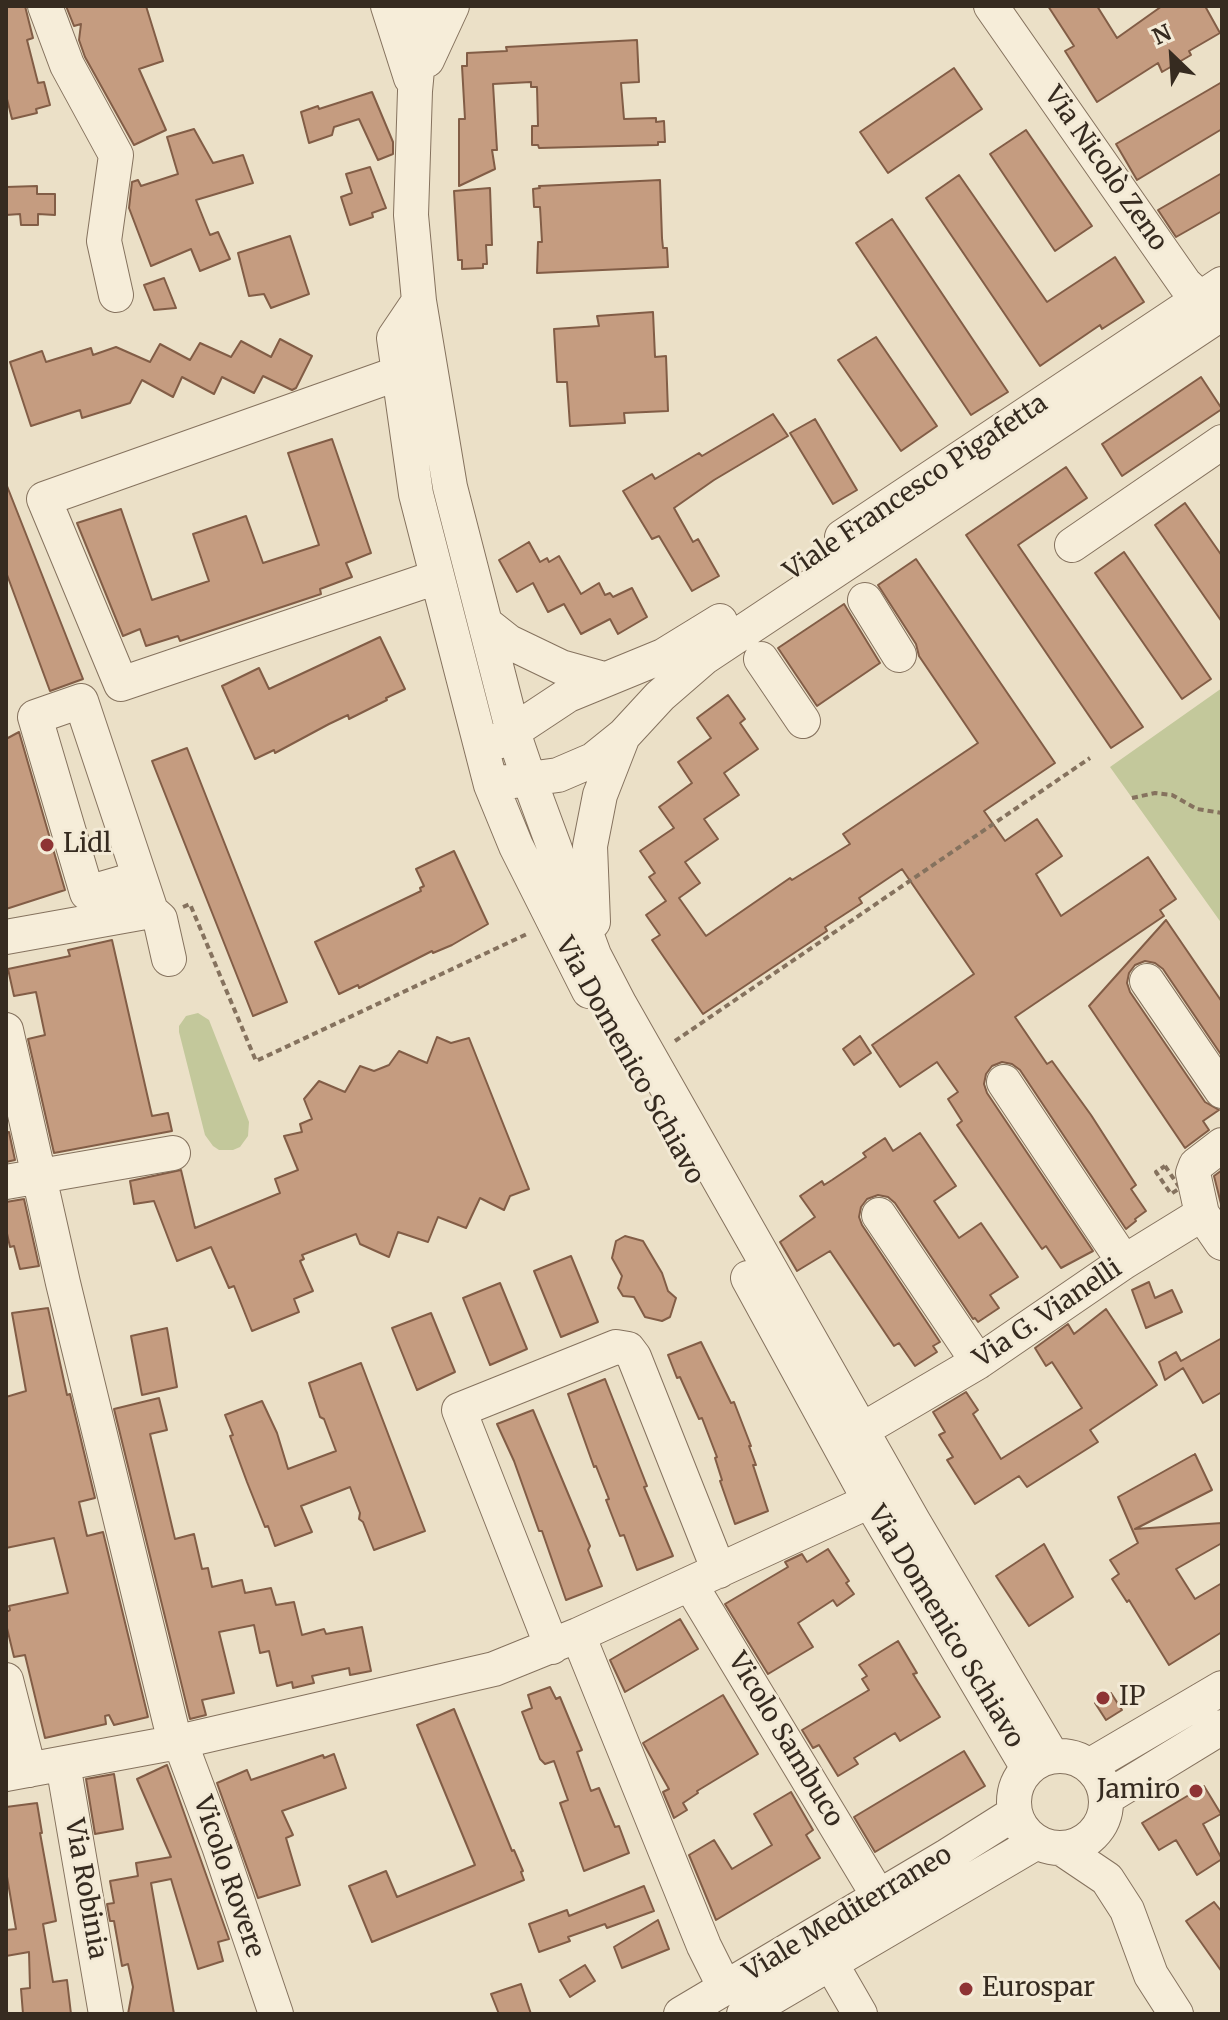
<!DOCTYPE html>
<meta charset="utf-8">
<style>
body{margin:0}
#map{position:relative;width:1228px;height:2020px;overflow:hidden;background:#ebe0c7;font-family:Merriweather,serif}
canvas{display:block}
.frame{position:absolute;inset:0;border:8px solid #362b20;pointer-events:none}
.north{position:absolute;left:1132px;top:16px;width:80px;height:80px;-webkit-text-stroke:6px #f3ead6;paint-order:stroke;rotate:335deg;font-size:22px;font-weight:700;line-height:32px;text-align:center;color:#362b20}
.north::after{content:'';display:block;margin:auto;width:28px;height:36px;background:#362b20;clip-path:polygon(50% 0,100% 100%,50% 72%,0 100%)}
</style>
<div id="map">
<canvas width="1228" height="2020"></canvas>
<div class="frame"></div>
<div class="north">N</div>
</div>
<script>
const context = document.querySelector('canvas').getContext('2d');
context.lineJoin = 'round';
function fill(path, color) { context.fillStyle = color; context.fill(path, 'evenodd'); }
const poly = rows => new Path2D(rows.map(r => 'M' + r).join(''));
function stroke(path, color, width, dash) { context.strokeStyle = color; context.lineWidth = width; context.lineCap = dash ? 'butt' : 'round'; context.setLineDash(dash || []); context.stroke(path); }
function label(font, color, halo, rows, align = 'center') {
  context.font = font + ' Merriweather,serif'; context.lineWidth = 6; context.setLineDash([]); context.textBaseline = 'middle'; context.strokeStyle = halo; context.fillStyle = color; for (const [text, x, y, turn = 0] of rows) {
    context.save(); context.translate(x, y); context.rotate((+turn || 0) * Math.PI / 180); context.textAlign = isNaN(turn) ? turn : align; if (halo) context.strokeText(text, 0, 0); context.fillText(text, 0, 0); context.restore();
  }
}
fill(poly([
 [1222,688,1222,924,1110,767],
 [198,1013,209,1020,249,1122,248,1136,240,1147,233,1150,219,1150,213,1146,205,1135,179,1032,179,1026,186,1016]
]), '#c3c89b');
const building = poly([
 [6,6,25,6,33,38,27,40,38,83,44,82,50,105,36,109,37,113,12,119,6,95,6,6],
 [66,6,146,6,163,61,139,69,166,130,134,145,85,57,79,40,81,24,74,26,66,6],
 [1048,6,1097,6,1117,38,1162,6,1205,6,1220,33,1189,51,1191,55,1162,72,1158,63,1097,102,1065,51,1074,46,1048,6],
 [637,40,639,82,621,83,624,119,656,118,656,122,664,121,665,142,658,142,658,145,539,148,538,145,532,145,532,126,538,126,537,87,531,87,531,82,493,84,497,150,492,150,495,169,459,186,459,119,465,119,462,66,467,66,467,53,507,51,506,47,637,40],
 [954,68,982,109,888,173,860,132,954,68],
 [1222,82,1222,129,1137,180,1116,144,1222,82],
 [372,92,393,142,393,154,378,160,359,119,334,127,332,135,309,143,301,112,318,106,319,109,372,92],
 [194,129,213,163,243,155,253,183,196,200,210,235,218,232,230,259,200,271,191,249,151,266,129,208,132,182,138,180,141,186,178,174,167,137,194,129],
 [1026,130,1092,226,1055,251,990,154,1026,130],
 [370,167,386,208,372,213,373,217,350,225,341,197,352,193,346,174,370,167],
 [1222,173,1222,211,1176,237,1158,210,1222,173],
 [959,175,1047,302,1115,257,1144,302,1102,329,1100,325,1040,366,926,198,959,175],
 [660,180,662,238,663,248,667,248,668,267,537,273,538,242,542,242,540,207,534,207,533,189,540,188,539,186,660,180],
 [37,186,37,194,55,194,55,215,38,214,38,225,21,225,20,214,6,215,6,187,37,186],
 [490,188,492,245,486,245,487,264,483,264,483,268,462,269,462,260,458,260,454,191,490,188],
 [892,219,1008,392,971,415,856,243,892,219],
 [290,236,309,294,271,308,264,294,249,296,238,253,290,236],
 [164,278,176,308,154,310,144,285,164,278],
 [653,312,655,357,666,356,668,411,624,413,625,423,570,426,567,382,557,382,554,329,599,326,597,316,653,312],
 [876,337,937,426,901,451,838,360,876,337],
 [280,339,312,356,296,388,292,390,263,376,254,393,222,377,214,394,182,377,173,397,142,380,130,403,82,418,80,410,31,426,10,362,42,351,46,362,91,348,93,355,116,347,150,362,160,344,190,360,200,343,231,357,241,341,271,357,280,339],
 [1201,377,1222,409,1122,476,1102,444,1201,377],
 [773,414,788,436,714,480,674,508,693,542,698,539,719,576,692,591,659,536,652,539,623,491,652,474,655,479,699,453,702,456,773,414],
 [815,419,857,490,833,504,790,433,815,419],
 [332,439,371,553,346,563,352,577,320,589,321,594,180,641,178,636,146,646,140,629,123,636,77,523,121,509,152,600,209,581,193,534,246,516,263,563,319,545,288,453,332,439],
 [1066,467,1087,498,1018,545,1143,727,1111,748,966,535,1066,467],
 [7,486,83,679,50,691,6,572,7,486],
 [1185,503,1222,556,1222,622,1155,525,1185,503],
 [529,542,540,562,547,558,549,562,559,556,581,594,599,583,605,595,610,593,613,597,632,588,647,617,618,634,610,619,581,634,564,604,548,612,533,583,517,592,499,560,529,542],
 [1124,552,1211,679,1182,699,1095,573,1124,552],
 [916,559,1055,763,984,811,1005,841,1037,819,1062,856,1036,874,1061,916,1148,857,1176,899,1160,910,1164,916,1015,1017,1047,1064,1052,1061,1091,1115,1136,1185,1131,1189,1146,1211,1135,1219,1136,1221,1126,1229,1020,1070,1012,1064,1002,1062,992,1066,986,1074,984,1084,987,1093,1093,1251,1061,1268,1046,1246,1042,1249,957,1125,962,1121,948,1099,958,1092,937,1062,900,1087,872,1045,974,974,902,869,859,898,862,903,825,927,827,931,703,1014,652,940,660,935,646,915,666,901,649,877,655,873,640,851,674,828,659,807,692,783,678,762,711,738,697,718,728,695,745,719,740,723,758,749,724,773,739,795,704,819,718,839,685,862,700,883,679,898,706,936,790,878,792,880,850,844,843,834,978,743,919,656,916,644,878,585,916,559],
 [844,604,880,663,817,706,778,648,844,604],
 [380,637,405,689,386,698,387,700,349,719,348,715,329,724,275,753,274,750,255,759,222,686,259,668,269,689,380,637],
 [19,732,65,890,6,909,6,739,19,732],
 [187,748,287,1002,253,1016,152,761,187,748],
 [454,851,488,924,452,945,433,953,432,951,359,988,358,985,339,994,315,942,421,891,420,888,424,886,416,869,454,851],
 [1166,920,1222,1002,1222,1056,1163,969,1155,963,1145,961,1135,965,1129,973,1127,983,1130,992,1205,1102,1219,1110,1203,1121,1209,1130,1185,1148,1089,1006,1166,920],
 [112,940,152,1116,168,1113,172,1131,54,1153,28,1039,45,1035,36,992,14,996,8,969,70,956,68,950,112,940],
 [860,1036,871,1053,854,1065,843,1049,860,1036],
 [437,1037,451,1043,469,1038,529,1189,510,1196,504,1210,480,1198,466,1228,438,1217,428,1242,398,1232,389,1257,360,1244,356,1234,302,1255,304,1259,300,1261,313,1291,294,1299,299,1312,252,1331,234,1286,229,1288,211,1247,177,1261,154,1201,134,1204,130,1181,181,1170,195,1228,280,1193,275,1179,298,1170,284,1136,302,1132,300,1124,312,1119,304,1099,319,1081,345,1092,360,1066,374,1071,389,1065,399,1051,427,1063,437,1037],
 [9,1132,15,1160,6,1162,6,1133,9,1132],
 [920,1133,956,1186,934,1201,959,1238,981,1223,1018,1277,990,1295,999,1308,978,1322,975,1318,973,1319,895,1203,888,1197,878,1195,867,1199,861,1207,859,1217,862,1225,940,1342,933,1346,937,1352,915,1366,899,1343,894,1346,830,1251,797,1271,780,1242,815,1217,800,1196,822,1181,824,1185,832,1180,866,1157,863,1153,885,1138,893,1151,920,1133],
 [1222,1170,1222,1208,1214,1176,1222,1170],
 [24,1199,39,1266,20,1269,14,1246,10,1247,6,1229,6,1202,24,1199],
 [625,1236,643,1241,662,1273,668,1291,676,1298,670,1317,662,1321,645,1317,634,1297,623,1296,618,1288,622,1276,612,1258,616,1241,625,1236],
 [571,1256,598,1322,561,1337,534,1271,571,1256],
 [1149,1282,1155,1298,1172,1290,1182,1312,1146,1328,1132,1290,1149,1282],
 [500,1283,527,1349,490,1365,463,1298,500,1283],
 [48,1308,67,1395,70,1394,95,1498,79,1502,87,1536,103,1532,148,1717,114,1725,109,1715,105,1716,106,1724,45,1738,25,1655,14,1657,6,1624,6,1612,10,1610,9,1606,68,1593,54,1538,6,1548,6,1397,26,1391,12,1313,48,1308],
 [1106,1309,1157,1385,1090,1430,1098,1442,1027,1487,1019,1476,975,1504,947,1460,953,1457,939,1435,945,1432,933,1412,966,1392,978,1410,973,1414,1001,1459,1082,1408,1052,1362,1046,1366,1035,1348,1068,1324,1074,1334,1106,1309],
 [431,1313,455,1372,417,1390,392,1328,431,1313],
 [167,1328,177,1387,142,1395,131,1336,167,1328],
 [1222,1338,1222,1392,1203,1403,1183,1368,1165,1380,1159,1362,1176,1352,1181,1361,1222,1338],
 [701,1342,731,1403,734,1402,751,1446,749,1446,756,1465,753,1465,768,1511,735,1524,720,1481,722,1480,715,1458,717,1457,702,1418,699,1419,680,1377,677,1378,668,1355,701,1342],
 [361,1363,425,1531,374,1550,363,1522,359,1519,360,1513,350,1487,301,1506,312,1532,275,1546,268,1526,265,1527,247,1482,230,1436,233,1435,225,1415,262,1401,277,1433,288,1469,336,1451,324,1419,320,1417,309,1383,361,1363],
 [605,1379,647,1486,644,1487,673,1556,637,1570,624,1535,620,1536,606,1500,609,1499,596,1466,594,1467,568,1394,605,1379],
 [159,1398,167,1430,150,1434,175,1539,194,1534,202,1569,208,1568,212,1587,242,1580,245,1593,271,1588,276,1605,294,1602,302,1635,324,1629,326,1634,362,1627,371,1671,350,1675,349,1668,312,1676,314,1683,293,1688,292,1682,277,1686,269,1651,260,1653,254,1625,219,1632,234,1693,202,1700,206,1715,190,1719,114,1409,159,1398],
 [533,1410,590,1546,588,1550,602,1586,566,1600,542,1531,539,1531,514,1461,497,1424,533,1410],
 [1195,1454,1212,1490,1135,1529,1222,1523,1222,1543,1176,1569,1195,1599,1222,1583,1222,1632,1169,1665,1129,1600,1127,1602,1112,1579,1119,1574,1110,1560,1138,1543,1118,1497,1195,1454],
 [1044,1544,1073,1597,1029,1626,996,1576,1044,1544],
 [828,1549,849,1581,846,1583,854,1594,837,1606,833,1600,798,1623,813,1647,768,1674,725,1604,788,1567,785,1562,802,1554,807,1562,828,1549],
 [680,1619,698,1649,625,1692,610,1660,680,1619],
 [898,1641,917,1673,913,1674,940,1717,900,1741,895,1733,854,1758,858,1764,838,1776,819,1745,813,1748,802,1730,869,1690,862,1679,867,1676,859,1665,898,1641],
 [550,1687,556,1699,560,1697,582,1750,577,1752,591,1791,599,1788,615,1827,619,1826,629,1853,584,1871,560,1803,568,1800,554,1761,545,1764,540,1759,522,1712,532,1708,528,1695,550,1687],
 [1111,1693,1122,1710,1106,1720,1095,1703,1111,1693],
 [723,1695,758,1754,697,1791,698,1793,683,1803,687,1810,674,1818,663,1792,669,1789,643,1743,723,1695],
 [454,1709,512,1851,514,1850,523,1871,521,1872,524,1880,372,1942,349,1886,386,1871,397,1897,475,1865,417,1725,454,1709],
 [964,1751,985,1786,875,1852,854,1817,964,1751],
 [334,1754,346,1788,282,1811,293,1835,286,1838,300,1885,258,1898,217,1783,247,1770,251,1780,323,1755,324,1758,334,1754],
 [167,1765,229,1939,218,1942,223,1961,198,1969,171,1879,151,1883,174,2014,128,2014,133,1987,128,1964,122,1966,114,1921,110,1921,107,1904,114,1903,110,1881,138,1876,136,1863,171,1857,137,1779,167,1765],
 [114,1774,123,1829,95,1834,86,1779,114,1774],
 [1204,1786,1221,1814,1203,1824,1222,1859,1197,1875,1176,1840,1159,1850,1142,1823,1204,1786],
 [791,1792,813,1830,806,1835,820,1858,716,1920,689,1855,714,1840,732,1869,772,1845,754,1814,791,1792],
 [37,1803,42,1833,40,1833,56,1921,43,1924,53,1982,67,1980,71,2014,23,2014,21,1989,30,1988,29,1952,6,1956,6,1930,16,1929,6,1871,6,1807,37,1803],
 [644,1886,654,1911,607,1928,605,1924,568,1937,570,1941,539,1952,529,1924,567,1910,569,1916,644,1886],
 [1214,1902,1222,1912,1222,1972,1186,1921,1214,1902],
 [658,1920,669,1949,622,1968,614,1947,658,1920],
 [585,1965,595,1981,570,1997,560,1980,585,1965],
 [521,1984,531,2014,499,2014,491,1994,521,1984]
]);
fill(building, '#c59c80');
stroke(building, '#825d46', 2);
const minor = poly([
 [45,6,67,65,116,155,104,241,116,295],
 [388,6,411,78],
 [423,6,415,91,411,215,419,301,450,487,513,732,529,779,594,955,620,1005,913,1521,1052,1756],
 [991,6,1185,284,1200,298,1212,317],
 [427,60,452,6],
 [419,301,394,338,416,494,491,785,516,846,589,991],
 [399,373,44,499,121,684,437,577],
 [842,537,1222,284],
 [1072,545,1222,442],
 [865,600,899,655],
 [485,623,509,642,561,667,604,679],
 [761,659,803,721],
 [497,742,568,695,663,656,720,621],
 [507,782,558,775,593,760,624,735,660,696,705,657,1222,313],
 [139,878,87,893,35,717,81,701,151,911],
 [593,922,590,846,600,795,623,736],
 [6,937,151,911,160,919,169,959],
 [1147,981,1222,1091],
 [6,1030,63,1283,172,1730,185,1755,219,1846,276,2014],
 [1004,1082,1124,1262],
 [6,1182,173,1153],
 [1202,1214,1193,1173,1196,1165,1222,1145],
 [879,1215,978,1362],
 [748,1278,870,1501,1028,1768],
 [862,1430,978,1362,1124,1262,1202,1214,1222,1243],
 [690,1584,879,1897],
 [578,1635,704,1946,725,1988],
 [552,1647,459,1410,616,1347,628,1349,634,1357,719,1571],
 [6,1680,29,1770],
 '1014 1802a46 46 0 1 1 92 0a46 46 0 1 1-92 0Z',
 [63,1764,106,2014],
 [1089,1766,1222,1688],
 [6,1774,178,1742,494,1669,578,1635,870,1501],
 [1106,1798,1222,1727],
 [1061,1848,1107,1879,1127,1910,1151,1975,1176,2014],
 [830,1962,860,2014],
 [681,2014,947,1856,1015,1813],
 [744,2014,1037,1842]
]);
stroke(minor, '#85725e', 36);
stroke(poly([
 [1132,798,1155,793,1172,795,1197,809,1222,813],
 [183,907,190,904,256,1061,529,933],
 [675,1041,1090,758],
 [1165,1166,1180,1188,1171,1194,1156,1172,1165,1166]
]), '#85725e', 4, [6, 4]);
stroke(minor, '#f6edd9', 34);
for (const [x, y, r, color] of [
 [47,845,8,"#8e3334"],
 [1103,1698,8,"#8e3334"],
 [1196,1791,8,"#8e3334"],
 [966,1989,8,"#8e3334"]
]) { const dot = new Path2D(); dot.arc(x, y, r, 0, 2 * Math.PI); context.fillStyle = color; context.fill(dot); stroke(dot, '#f3ead6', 3); }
label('26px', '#362b20', '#f3ead6', [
 ["Via Nicolò Zeno",1105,169,55],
 ["Viale Francesco Pigafetta",916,488,-34],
 ["Via Domenico Schiavo",629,1061,61],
 ["Via G. Vianelli",1048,1314,-34],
 ["Via Domenico Schiavo",945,1627,59],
 ["Vicolo Sambuco",785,1740,59],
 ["Vicolo Rovere",228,1877,71],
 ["Via Robinia",85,1889,80],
 ["Viale Mediterraneo",848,1914,-31]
]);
label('26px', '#362b20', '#f3ead6', [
 ["Lidl",63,845],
 ["IP",1119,1698],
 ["Jamiro",1180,1791,"right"],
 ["Eurospar",982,1989]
], 'left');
</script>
